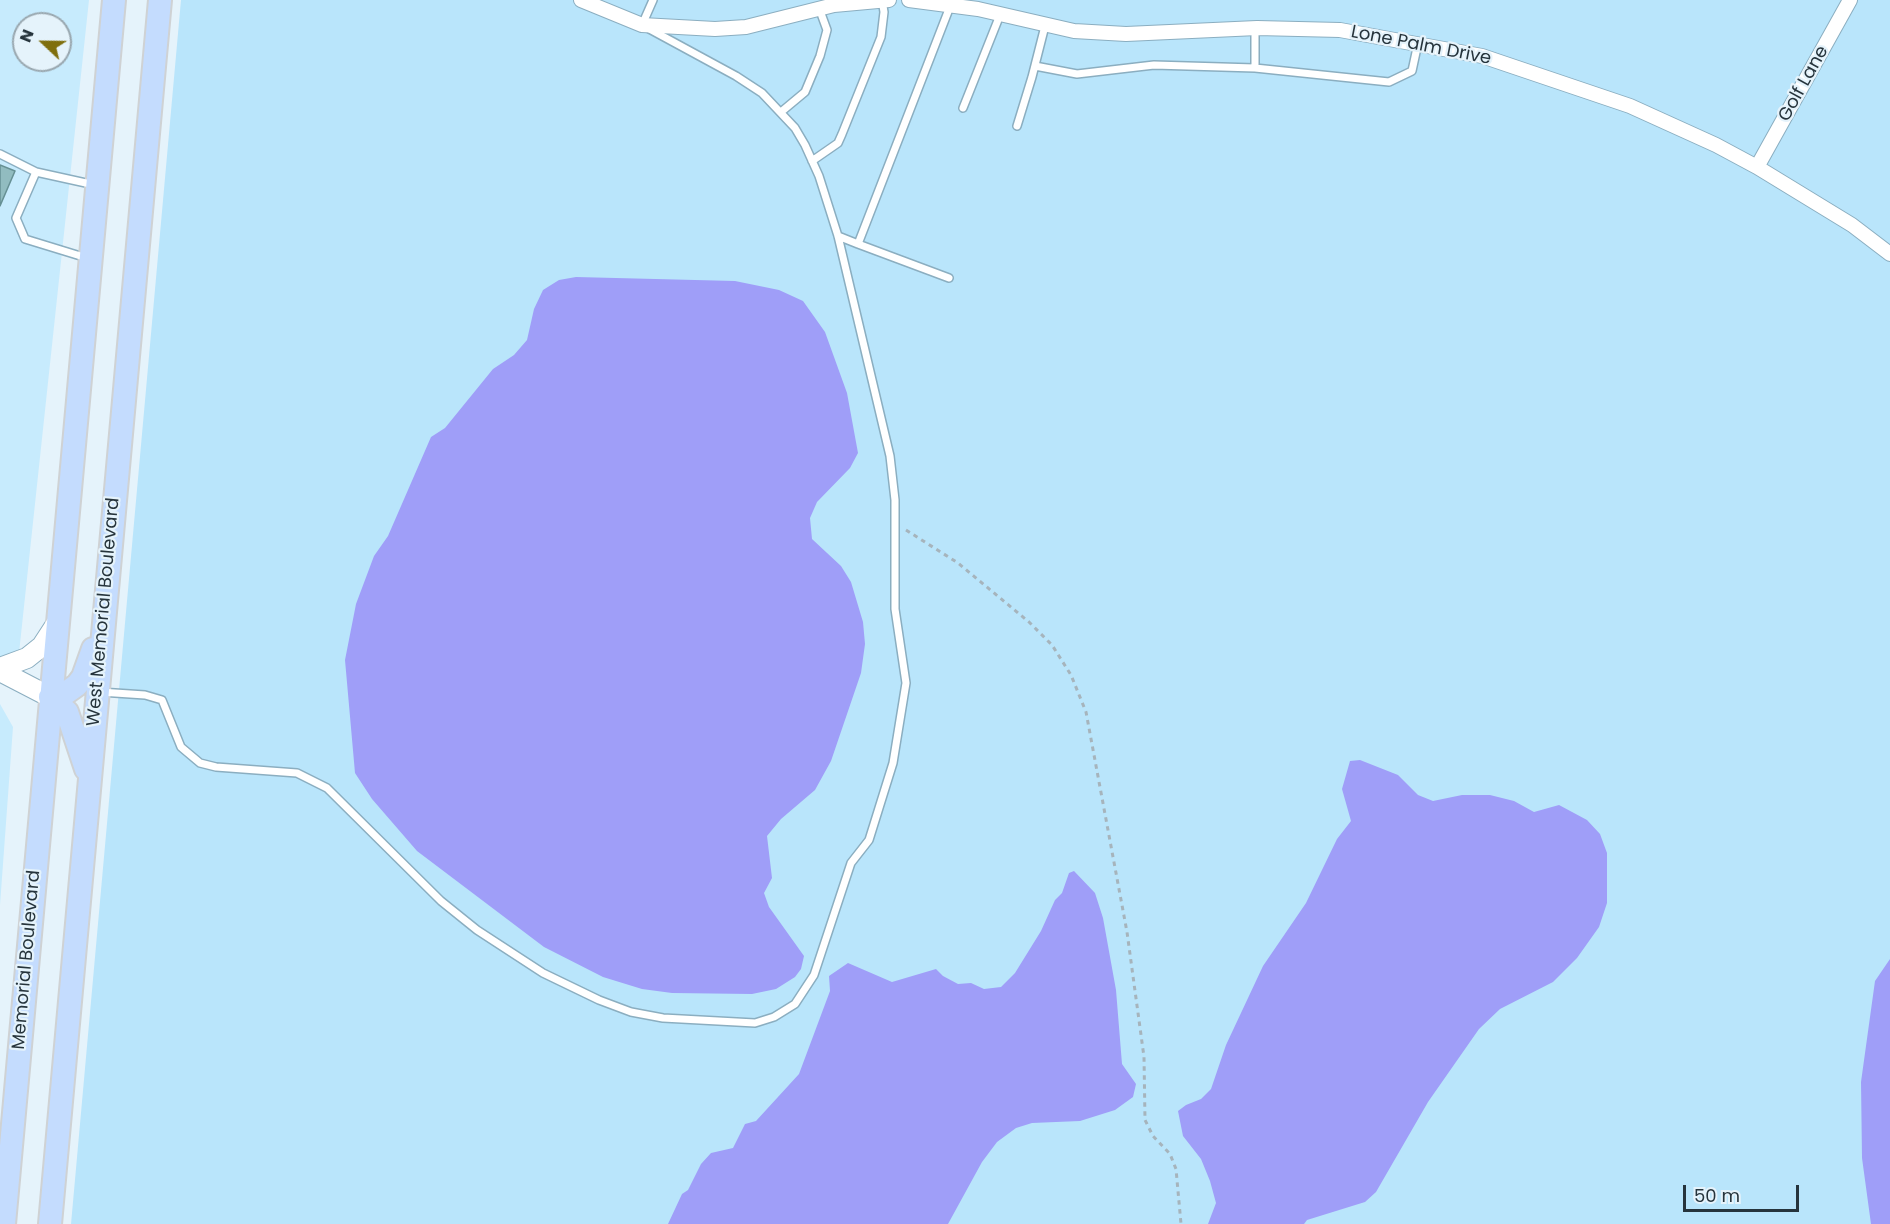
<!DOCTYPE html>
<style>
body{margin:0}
#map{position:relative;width:1890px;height:1224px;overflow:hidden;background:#e5f3fb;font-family:Poppins,sans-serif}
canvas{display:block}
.north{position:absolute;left:12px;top:12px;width:60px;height:60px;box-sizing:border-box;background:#e5f3fb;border:2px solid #99a7af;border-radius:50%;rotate:292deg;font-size:16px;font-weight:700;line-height:24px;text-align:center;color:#26343c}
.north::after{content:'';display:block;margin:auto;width:21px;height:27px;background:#7f6f0d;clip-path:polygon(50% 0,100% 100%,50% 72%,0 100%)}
.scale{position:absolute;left:1683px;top:1185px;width:116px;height:27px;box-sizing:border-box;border:3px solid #26343c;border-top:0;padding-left:8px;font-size:18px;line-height:21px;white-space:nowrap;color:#26343c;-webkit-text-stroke:4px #e5f3fb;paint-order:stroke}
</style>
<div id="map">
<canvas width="1890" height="1224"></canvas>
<div class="north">N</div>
<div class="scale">50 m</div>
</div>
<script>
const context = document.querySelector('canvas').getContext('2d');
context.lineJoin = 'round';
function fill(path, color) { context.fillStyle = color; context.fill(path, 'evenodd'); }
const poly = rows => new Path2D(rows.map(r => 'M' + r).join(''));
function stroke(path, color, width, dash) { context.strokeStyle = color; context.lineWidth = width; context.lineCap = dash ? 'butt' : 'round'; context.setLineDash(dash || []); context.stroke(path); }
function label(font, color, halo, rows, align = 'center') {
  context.font = font + ' Poppins,sans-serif'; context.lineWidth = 4.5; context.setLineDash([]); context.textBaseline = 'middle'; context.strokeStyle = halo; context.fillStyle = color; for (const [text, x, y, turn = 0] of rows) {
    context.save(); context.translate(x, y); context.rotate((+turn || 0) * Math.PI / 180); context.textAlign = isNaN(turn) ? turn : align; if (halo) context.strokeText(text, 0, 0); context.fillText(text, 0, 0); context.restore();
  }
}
fill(poly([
 [0,0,89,0,19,653,0,659],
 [24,24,60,24,60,60,24,60],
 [0,704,13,727,0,905]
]), '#c7ebfd');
fill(poly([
 [181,0,1890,0,1890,1224,71,1224]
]), '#b9e5fb');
fill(poly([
 [576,277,735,281,779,290,803,301,825,332,847,393,858,453,850,468,817,502,810,518,812,539,841,566,851,582,863,622,865,644,861,673,831,761,815,790,781,819,767,836,772,878,764,893,769,907,804,956,801,969,795,977,776,989,752,994,672,993,642,989,603,977,544,947,417,851,372,799,355,773,345,660,356,604,374,556,388,536,431,437,445,428,493,369,514,355,527,340,534,309,543,290,559,280],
 [1360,760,1398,775,1418,795,1433,801,1462,795,1490,795,1514,801,1534,812,1559,805,1587,820,1600,834,1607,853,1607,903,1599,927,1577,958,1553,982,1500,1009,1479,1029,1428,1102,1376,1192,1365,1202,1307,1220,1304,1224,1208,1224,1216,1203,1210,1181,1201,1159,1183,1136,1178,1111,1186,1105,1201,1099,1211,1089,1226,1045,1263,966,1306,903,1337,839,1351,821,1342,789,1350,761],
 [1074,871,1095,893,1103,918,1116,990,1122,1064,1136,1084,1133,1097,1115,1110,1080,1121,1032,1123,1016,1128,997,1142,982,1162,948,1224,668,1224,682,1194,688,1190,701,1164,711,1153,733,1148,745,1124,756,1121,799,1074,830,991,829,976,848,963,892,982,936,969,943,976,958,984,971,983,984,989,1001,987,1015,973,1041,931,1055,900,1062,893,1069,873],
 [1890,959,1890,1224,1871,1224,1862,1158,1861,1082,1875,981]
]), '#9f9ef8');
const building = poly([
 [0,165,15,171,0,206,0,165]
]);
fill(building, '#91bcc0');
stroke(building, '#669094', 1.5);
const lane = poly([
 [1255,28,1255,68,1389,82,1412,71,1418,43],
 [1035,66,1077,74,1154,65,1255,68],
 [963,108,1000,15],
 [781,112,805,92,820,56,827,30,819,8],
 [1017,126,1032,77,1045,26],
 [0,154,36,172,95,185],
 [812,161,838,143,842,134,881,37,884,12,882,0],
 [36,172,16,218,25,239,87,258],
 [838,236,858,244,951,4],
 [858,244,949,278],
 [100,692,145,695,162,700,181,747,200,763,216,767,297,773,327,788,441,901,477,930,543,973,599,1000,631,1012,663,1018,755,1023,774,1017,795,1004,814,975,851,863,869,840,893,763,906,683,895,609,895,500,890,456,838,236,819,176,805,145,795,128,762,93,736,76,642,25,653,0]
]);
const street = poly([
 [581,0,642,25,715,29,746,27,834,5,889,0],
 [909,0,978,9,1074,31,1126,34,1257,28,1340,30,1482,56,1630,106,1716,145,1757,167,1852,225,1890,254],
 [1757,167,1850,0]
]);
const secondary = poly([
 [0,668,27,658,42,646,57,623],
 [0,671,50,697]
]);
const primary = poly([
 [50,697,67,712,86,769],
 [50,697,63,695,77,685,83,677,93,649],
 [4,1224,114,0],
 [50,1224,160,0]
]);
stroke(lane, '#8baec0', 10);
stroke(street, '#8baec0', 16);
stroke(secondary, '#8baec0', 22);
stroke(primary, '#cfd2d4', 26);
stroke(poly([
 [906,530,958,563,1029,622,1052,645,1071,675,1086,712,1127,932,1144,1057,1145,1120,1153,1136,1170,1154,1176,1169,1181,1224]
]), '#a6b4bc', 3, [4.5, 4.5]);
stroke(lane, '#fff', 7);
stroke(street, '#fff', 14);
stroke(secondary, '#fff', 20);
stroke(primary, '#c4dcfe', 22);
label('18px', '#26343c', '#e5f3fb', [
 ["Lone Palm Drive",1421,46,11],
 ["Golf Lane",1804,84,-61],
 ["West Memorial Boulevard",104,612,-85],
 ["Memorial Boulevard",27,960,-85]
]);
</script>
